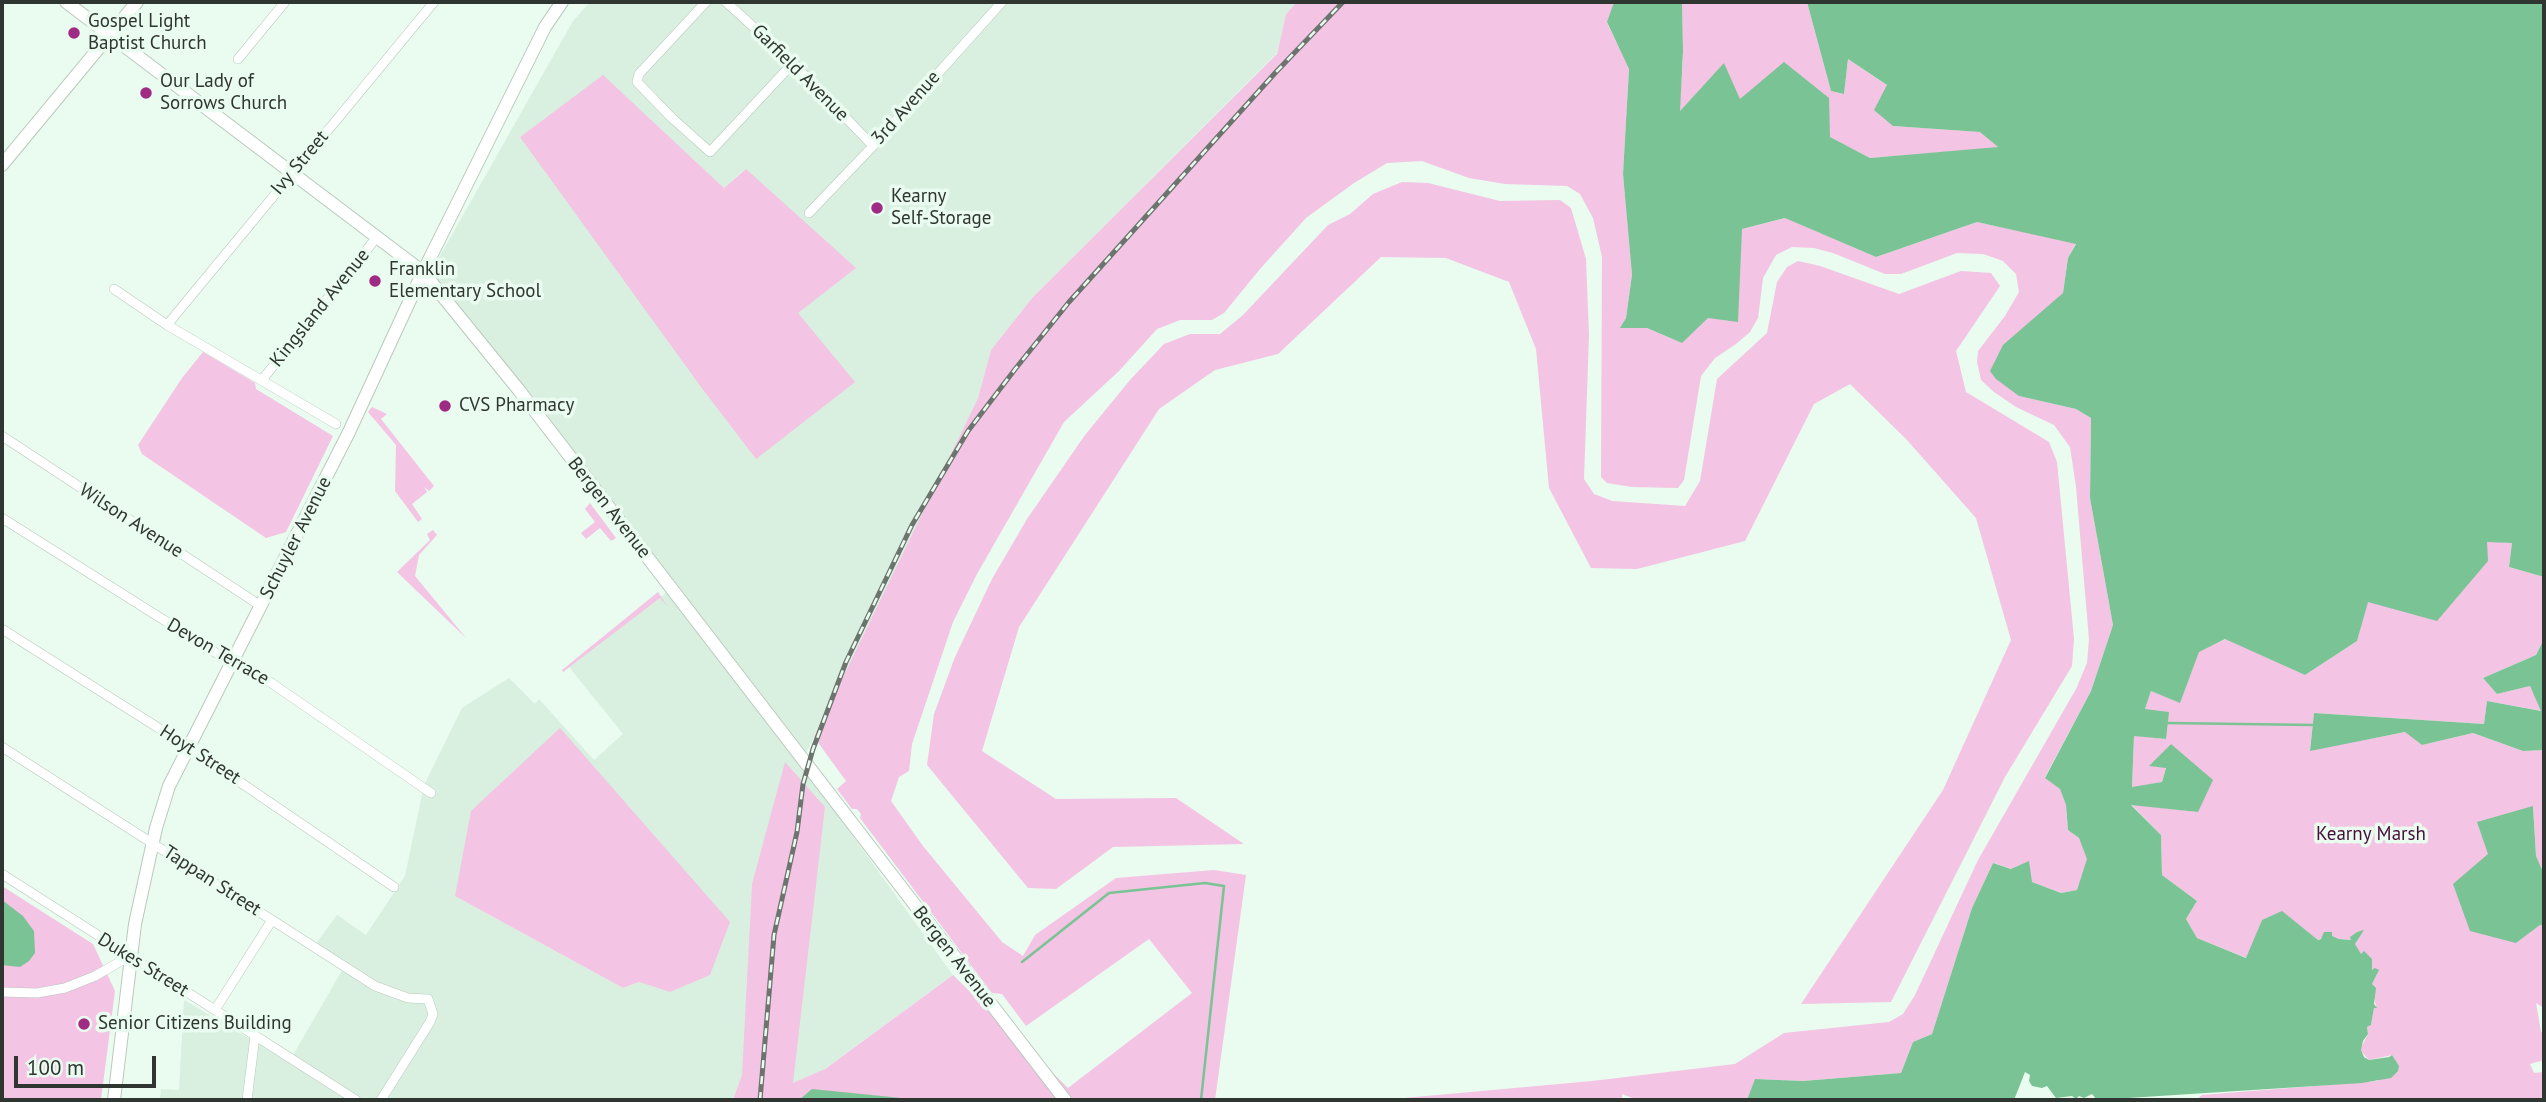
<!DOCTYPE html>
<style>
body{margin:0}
#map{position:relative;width:2546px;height:1102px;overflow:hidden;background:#eafbef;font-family:"PT Sans",sans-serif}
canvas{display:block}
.frame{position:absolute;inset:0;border:4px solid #2f3531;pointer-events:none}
.scale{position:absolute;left:14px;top:1056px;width:142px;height:32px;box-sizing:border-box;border:4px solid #2f3531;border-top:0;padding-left:9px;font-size:21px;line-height:24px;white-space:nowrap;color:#2f3531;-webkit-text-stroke:5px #eafbef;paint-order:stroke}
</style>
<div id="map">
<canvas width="2546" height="1102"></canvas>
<div class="frame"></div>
<div class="scale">100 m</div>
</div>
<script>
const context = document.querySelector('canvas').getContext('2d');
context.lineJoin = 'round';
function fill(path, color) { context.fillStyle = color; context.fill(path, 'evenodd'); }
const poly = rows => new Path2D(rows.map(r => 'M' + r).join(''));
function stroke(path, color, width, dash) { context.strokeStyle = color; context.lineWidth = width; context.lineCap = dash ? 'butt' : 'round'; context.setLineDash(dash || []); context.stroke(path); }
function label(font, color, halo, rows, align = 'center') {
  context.font = font + ' "PT Sans",sans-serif'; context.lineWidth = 7; context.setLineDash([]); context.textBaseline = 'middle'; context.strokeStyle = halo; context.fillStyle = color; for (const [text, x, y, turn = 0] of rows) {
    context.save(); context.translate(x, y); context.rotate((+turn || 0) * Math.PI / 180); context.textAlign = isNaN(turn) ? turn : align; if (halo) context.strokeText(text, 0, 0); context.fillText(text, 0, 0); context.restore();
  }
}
fill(poly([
 [590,2,1297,2,1286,14,1277,53,1032,298,991,350,978,398,801,764,953,975,782,1100,160,1100,161,1089,179,1090,184,1000,289,1062,344,967,314,946,337,915,366,935,405,876,424,785,462,708,509,678,535,704,539,699,594,760,623,734,569,667,666,593,665,579,428,277,573,21],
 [603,76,724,188,745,169,798,312,520,137],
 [455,896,670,992,639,982,623,988]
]), '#d9f0e0');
fill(poly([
 [1297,2,1614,2,1607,23,1629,68,1623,174,1632,275,1626,318,1621,328,1647,328,1682,343,1742,229,1786,218,1876,257,1977,222,2076,243,2068,258,2063,293,2047,309,2019,396,2076,409,2091,418,2090,498,2113,625,2091,691,2045,777,2060,789,2066,805,2068,830,2079,838,2088,859,2077,890,2061,893,2032,882,2012,869,1993,863,1972,908,1932,1034,1913,1042,1901,1073,1803,1081,1756,1079,1747,1100,1638,1100,1622,1094,1622,1100,1382,1100,1592,1081,1735,1064,1784,1033,1889,1022,1903,1014,1915,995,1978,860,2076,689,2087,663,2089,639,2076,487,2070,447,2054,425,2016,407,1994,392,1981,380,1977,362,1978,351,2005,316,2019,292,2016,274,2003,261,1983,254,1957,253,1901,274,1885,274,1833,253,1814,248,1792,247,1776,255,1763,278,1758,318,1750,332,1736,344,1715,358,1701,376,1684,480,1678,488,1632,487,1607,483,1601,477,1602,257,1593,218,1580,194,1567,186,1505,184,1469,178,1422,161,1387,163,1354,183,1306,218,1260,269,1224,313,1212,320,1180,320,1157,329,1119,371,1064,422,977,574,953,622,912,744,909,771,899,777,891,801,923,846,1002,942,1023,956,1035,935,1116,878,1214,870,1246,875,1215,1100,733,1100,742,1075,752,884,785,762,825,807,793,1083,825,1069,953,975,1068,1088,1192,993,1149,939,1026,1026,1002,994,992,993,860,818,861,814,857,809,852,809,837,789,846,781,814,737,978,398,991,350,1032,298,1277,54,1286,14],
 [1682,2,1807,2,1831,91,1844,94,1848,59,1888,86,1893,126,1981,132,1999,148,1870,158,1829,137,1828,98,1740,100,1724,64,1679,112,1683,60],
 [603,75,724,188,746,169,856,268,798,313,855,382,756,459,701,387,520,137],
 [1402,182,1428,183,1500,201,1560,200,1571,208,1586,259,1589,335,1584,479,1594,494,1612,501,1685,506,1700,481,1717,379,1767,333,1777,282,1787,267,1798,261,1820,266,1899,294,1961,271,1991,273,2000,286,1956,351,1966,392,2049,442,2057,462,2074,639,2072,666,2005,777,1891,1002,1801,1004,1943,790,2011,640,1976,518,1907,440,1850,384,1814,404,1745,541,1637,569,1591,568,1549,488,1536,349,1509,282,1446,258,1381,257,1278,354,1215,370,1159,409,1019,627,982,751,1056,799,1176,798,1244,844,1113,847,1056,889,1028,888,927,765,934,714,955,657,992,579,1027,519,1085,435,1130,380,1164,344,1190,334,1220,334,1243,315,1328,225,1350,214,1373,194],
 [203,352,255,383,256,389,333,436,286,532,266,538,142,454,138,445,182,378],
 [372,407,387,414,381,419,434,486,429,491,424,487,427,492,412,504,422,519,418,522,395,491,396,445,368,412],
 [590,503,616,538,611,541,600,528,586,539,581,533,595,522,585,509],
 [433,530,437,535,419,555,415,576,466,638,397,572,430,540,427,534],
 [2487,541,2512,543,2509,567,2544,577,2544,639,2536,655,2483,678,2497,694,2530,686,2542,711,2487,701,2484,724,2314,713,2310,750,2406,732,2422,745,2473,733,2523,751,2544,750,2544,874,2536,856,2533,806,2488,854,2516,943,2541,924,2544,925,2544,1008,2536,1003,2541,1032,2544,1033,2544,1060,2530,1064,2534,1073,2544,1072,2544,1100,2196,1100,2202,1095,2377,1081,2383,1078,2393,1058,2392,1055,2369,1060,2360,1050,2368,1034,2367,1027,2371,1025,2374,1008,2376,1007,2372,984,2377,974,2372,970,2372,965,2361,955,2355,944,2363,931,2357,932,2351,937,2352,940,2339,939,2332,936,2332,932,2318,940,2282,912,2262,920,2247,958,2197,938,2186,919,2197,901,2162,875,2161,835,2131,804,2198,812,2171,744,2150,766,2166,767,2162,782,2132,788,2134,735,2165,739,2145,709,2151,691,2180,702,2199,651,2226,639,2305,675,2357,641,2367,602],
 [658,592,668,607,660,598,563,672,562,670],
 [560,728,730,922,710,975,670,992,639,982,623,988,455,896,471,811],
 [2,886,93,944,115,991,101,1100,2,1100]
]), '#f3c4e3');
fill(poly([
 [1614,2,1682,2,1683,52,1680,111,1724,63,1740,99,1784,62,1829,98,1830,137,1870,158,1998,147,1980,132,1893,126,1874,110,1887,85,1848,59,1844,94,1831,91,1807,2,2544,2,2544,577,2509,567,2512,543,2487,542,2488,561,2437,621,2368,602,2357,641,2305,675,2225,639,2199,652,2180,703,2151,691,2145,709,2169,712,2166,739,2134,736,2132,787,2162,782,2166,768,2149,766,2171,744,2213,780,2198,812,2131,805,2161,835,2162,875,2197,901,2186,919,2197,938,2246,958,2262,920,2282,911,2318,940,2321,939,2324,932,2332,932,2332,936,2339,939,2351,940,2350,937,2357,932,2364,930,2355,944,2361,954,2364,951,2372,959,2372,970,2375,968,2379,970,2372,984,2376,988,2374,1004,2377,1008,2374,1008,2371,1025,2367,1027,2368,1034,2363,1041,2361,1050,2364,1057,2369,1060,2389,1057,2392,1055,2399,1066,2398,1071,2391,1078,2362,1083,2097,1100,2092,1094,2084,1098,2079,1096,2076,1099,2072,1096,2056,1098,2047,1086,2042,1088,2032,1086,2029,1081,2030,1075,2025,1072,2014,1100,1747,1100,1755,1079,1803,1081,1901,1073,1913,1042,1932,1034,1972,908,1993,863,2011,869,2029,861,2032,882,2061,893,2077,890,2087,859,2079,838,2068,830,2066,805,2060,789,2045,778,2091,691,2113,625,2090,498,2091,418,2076,409,2019,396,1996,379,1990,371,2003,345,2063,293,2068,258,2076,244,1977,222,1876,257,1785,218,1742,229,1738,322,1708,318,1682,343,1647,328,1620,328,1626,318,1632,275,1623,174,1629,69,1607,22],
 [2544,639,2544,750,2523,751,2473,733,2422,745,2405,732,2310,751,2314,713,2484,724,2487,701,2541,711,2530,686,2497,694,2483,678,2536,655],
 [2533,806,2536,856,2544,874,2544,925,2540,925,2516,943,2470,931,2453,884,2488,854,2477,822],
 [2,900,23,916,34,931,35,953,29,961,20,967,2,965],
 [812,1089,911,1099,915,1100,799,1100]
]), '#7ac395');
stroke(poly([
 [2168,723,2313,725],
 [1022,962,1109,893,1205,883,1224,886,1201,1100]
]), '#7ac395', 2.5);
const street = poly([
 [706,2,639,74,637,82,672,118,710,152,793,63],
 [726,2,793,63,873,146],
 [238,59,285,2],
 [809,213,873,146,1002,2],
 [114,289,167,325,336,424],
 [167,325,434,2],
 [262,380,377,237],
 [2,436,261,606],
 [2,518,232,663,254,671,431,793],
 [2,629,187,746,394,887],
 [2,747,375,986,408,998,428,999,433,1014,430,1022,381,1100],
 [2,874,356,1100],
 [2,992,37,993,65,988,95,976,130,956],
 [215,1010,272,920],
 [247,1100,255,1036]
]);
const secondary = poly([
 [66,2,423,272,518,389,1065,1100],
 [2,165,137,2],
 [114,1100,135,924,156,828,169,786,349,432,423,272,545,27,562,2]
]);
stroke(street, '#b8c9bd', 10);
stroke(secondary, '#b8c9bd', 14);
stroke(street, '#fff', 9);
stroke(secondary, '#fff', 12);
const rail = poly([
 [760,1100,774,935,797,832,803,784,813,749,846,662,912,525,968,431,1016,368,1069,302,1276,72,1343,2]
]);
stroke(rail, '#6b746d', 5);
stroke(rail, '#eafbef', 2.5, [8]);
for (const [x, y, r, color] of [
 [74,33,7,"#a02b84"],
 [146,93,7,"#a02b84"],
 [877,208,7,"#a02b84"],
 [375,281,7,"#a02b84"],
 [445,406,7,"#a02b84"],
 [84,1024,7,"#a02b84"]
]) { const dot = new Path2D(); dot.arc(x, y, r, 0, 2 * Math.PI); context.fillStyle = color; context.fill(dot); stroke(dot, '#eafbef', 2.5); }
label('19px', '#2f3531', '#eafbef', [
 ["Gospel Light",88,22],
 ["Baptist Church",88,44],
 ["Our Lady of",160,82],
 ["Sorrows Church",160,104],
 ["Kearny",891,197],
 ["Self-Storage",891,219],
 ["Franklin",389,270],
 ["Elementary School",389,292],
 ["CVS Pharmacy",459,406],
 ["Senior Citizens Building",98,1024]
], 'left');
label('19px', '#2f3531', '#eafbef', [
 ["Garfield Avenue",800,73,45],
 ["3rd Avenue",906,108,-48],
 ["Ivy Street",300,163,-50],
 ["Kingsland Avenue",320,308,-51],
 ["Bergen Avenue",609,508,52],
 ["Wilson Avenue",131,521,33],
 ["Schuyler Avenue",296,538,-63],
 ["Devon Terrace",218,652,30],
 ["Hoyt Street",200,755,33],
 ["Tappan Street",212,881,33],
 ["Bergen Avenue",954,957,52],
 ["Dukes Street",143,965,32]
]);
label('19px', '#480d3a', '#eafbef', [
 ["Kearny Marsh",2371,835]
]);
</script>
